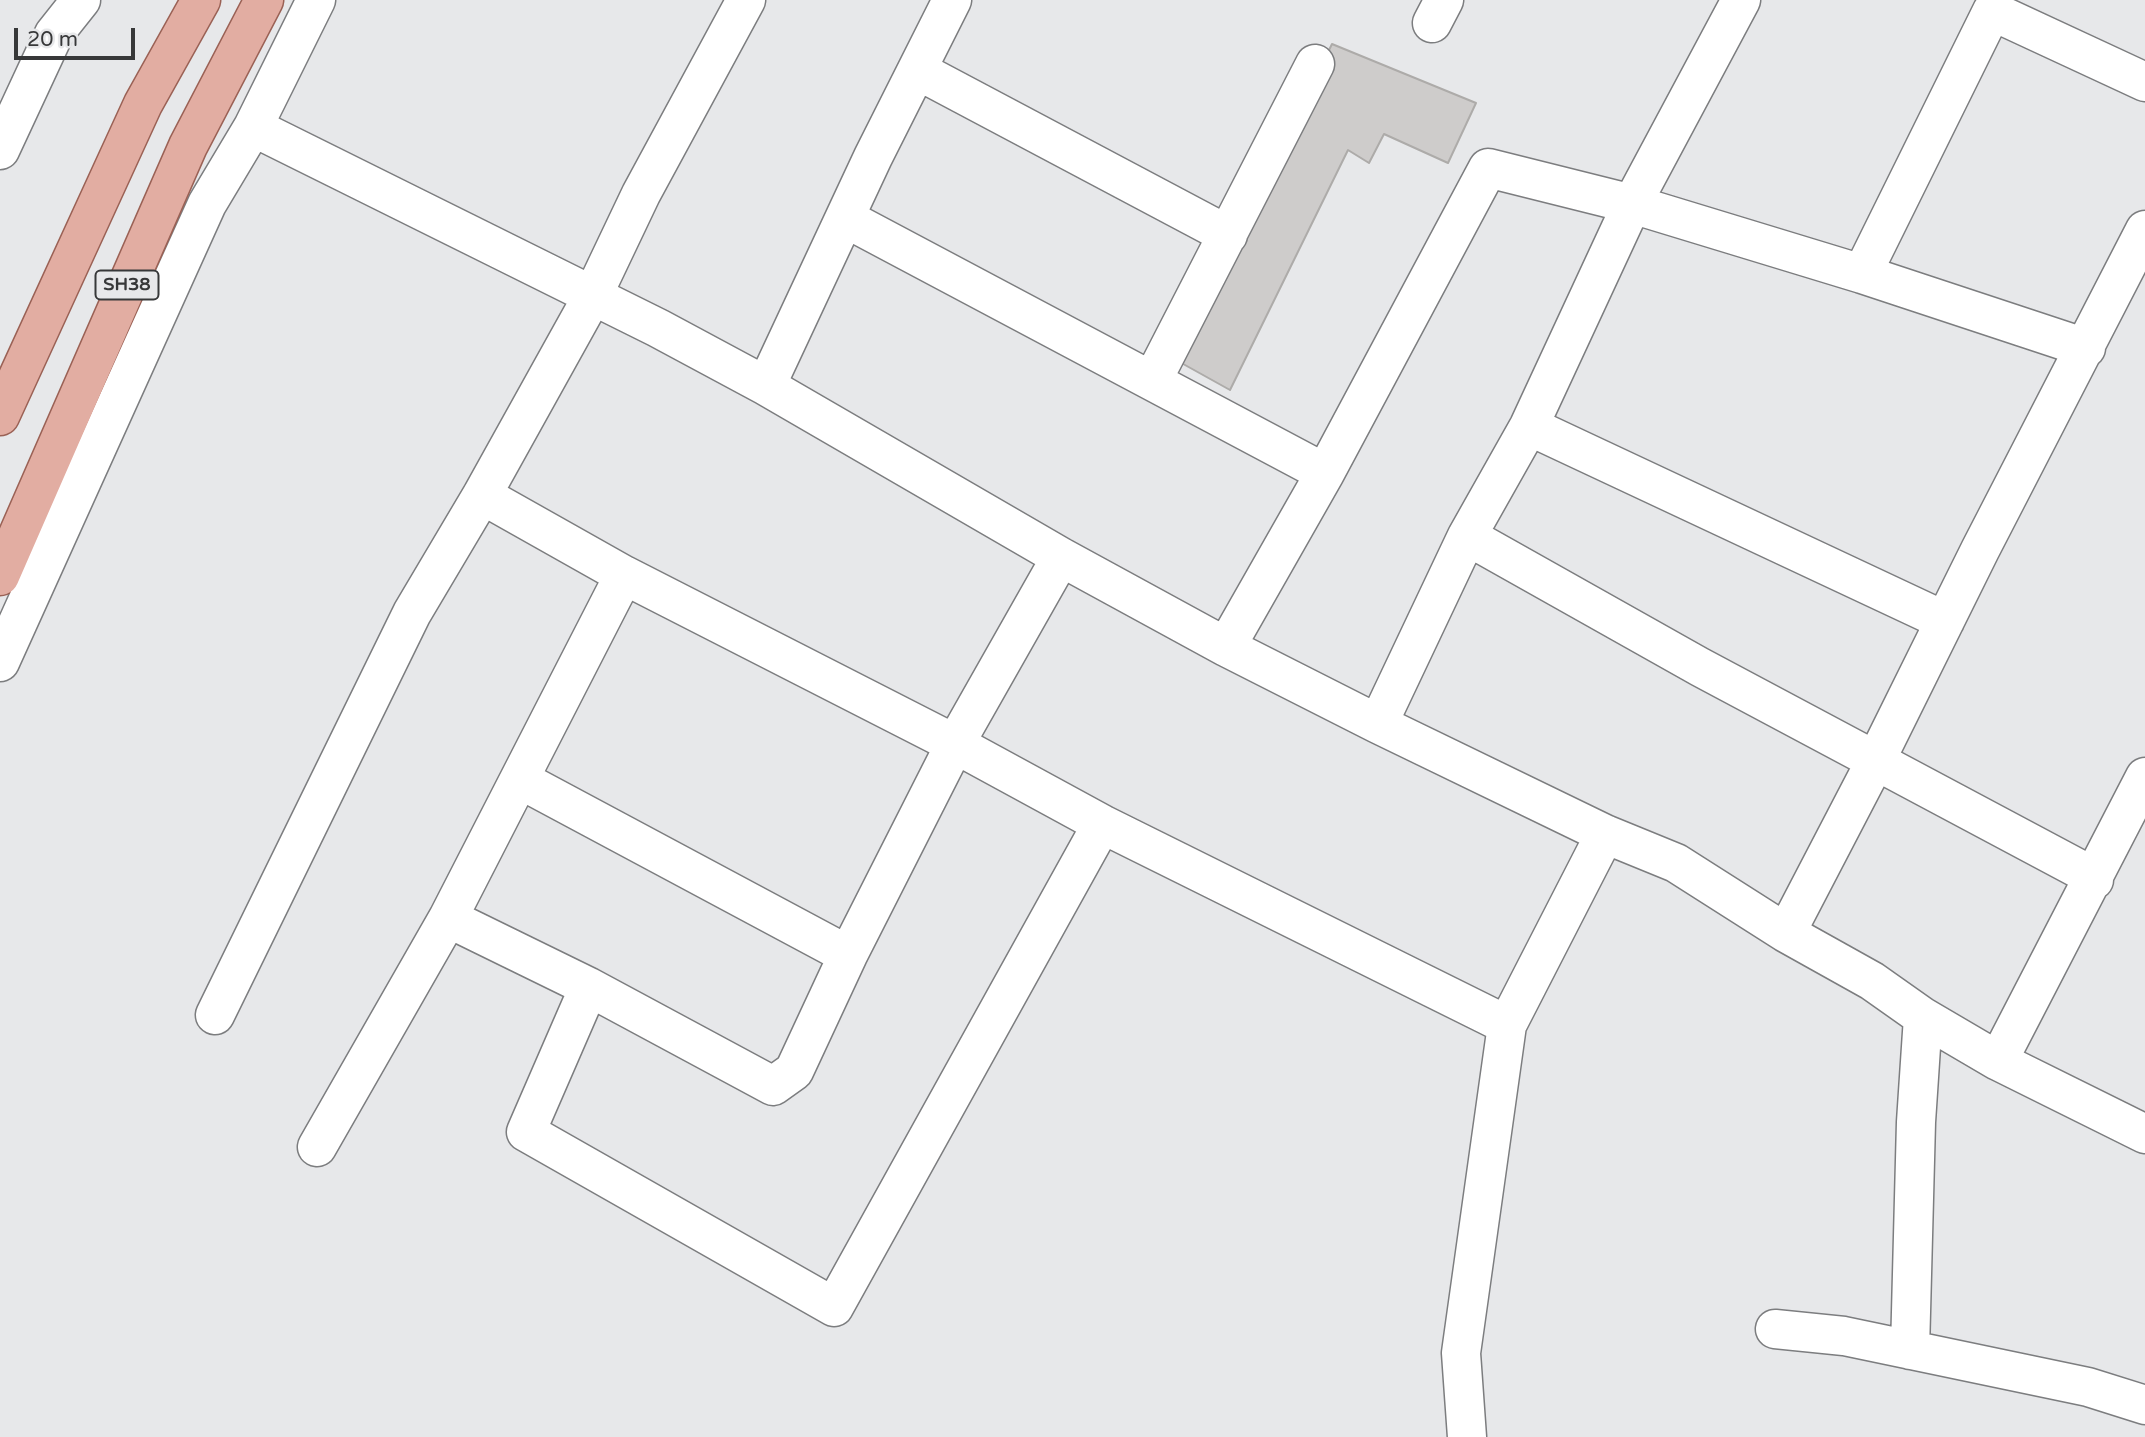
<!DOCTYPE html>
<style>
body{margin:0}
#map{position:relative;width:2145px;height:1437px;overflow:hidden;background:#e7e8ea;font-family:"Varela Round",sans-serif}
canvas{display:block}
.scale{position:absolute;left:14px;top:28px;width:121px;height:32px;box-sizing:border-box;border:4px solid #373839;border-top:0;padding-left:9px;font-size:21px;line-height:24px;white-space:nowrap;color:#373839;-webkit-text-stroke:5px #e7e8ea;paint-order:stroke}
</style>
<div id="map">
<canvas width="2145" height="1437"></canvas>
<div class="scale">20 m</div>
</div>
<script>
const context = document.querySelector('canvas').getContext('2d');
context.lineJoin = 'round';
function fill(path, color) { context.fillStyle = color; context.fill(path, 'evenodd'); }
const poly = rows => new Path2D(rows.map(r => 'M' + r).join(''));
function stroke(path, color, width, dash) { context.strokeStyle = color; context.lineWidth = width; context.lineCap = dash ? 'butt' : 'round'; context.setLineDash(dash || []); context.stroke(path); }
function label(font, color, halo, rows, align = 'center') {
  context.font = font + ' "Varela Round",sans-serif'; context.lineWidth = 5; context.setLineDash([]); context.textBaseline = 'middle'; context.strokeStyle = halo; context.fillStyle = color; for (const [text, x, y, turn = 0] of rows) {
    context.save(); context.translate(x, y); context.rotate((+turn || 0) * Math.PI / 180); context.textAlign = isNaN(turn) ? turn : align; if (halo) context.strokeText(text, 0, 0); context.fillText(text, 0, 0); context.restore();
  }
}
const building = poly([
 [1332,44,1476,103,1448,163,1384,134,1369,163,1348,150,1230,390,1176,360,1332,44]
]);
fill(building, '#cecccb');
stroke(building, '#adaba9', 2);
const minor = poly([
 [1432,23,1444,0],
 [917,70,1228,235],
 [253,127,658,328,766,386,1061,557,1226,647,1378,724,1605,834,1676,863,1786,933,1876,760,1980,550,2145,230],
 [0,150,54,34,81,0],
 [845,218,1325,473],
 [2086,348,1862,274,1992,11,2145,82],
 [1152,381,1315,64],
 [766,386,873,157,952,0],
 [1529,426,1945,621],
 [482,495,624,575,955,744,1102,824,1507,1025],
 [1467,536,1700,667,2094,877,2094,880],
 [1226,647,1325,473,1488,168,1632,204,1862,274],
 [0,662,207,204,253,127,316,0],
 [1378,724,1467,536,1529,426,1632,204,1741,0],
 [521,780,848,955],
 [448,918,589,987,773,1086,794,1071,848,955,955,744,1061,557],
 [1786,933,1872,981,1923,1017,1998,1061,2145,1134],
 [589,987,526,1132,834,1307,1102,824],
 [215,1015,412,613,482,495,592,297,641,194,746,0],
 [1998,1061,2145,777],
 [317,1147,448,918,624,575],
 [1775,1329,1844,1336,2088,1387,2145,1405],
 [1910,1350,1916,1122,1923,1017],
 [1467,1437,1461,1353,1507,1025,1605,834]
]);
const major = poly([
 [0,416,143,104,201,0],
 [0,576,188,146,264,0]
]);
stroke(minor, '#7c7d7f', 41);
stroke(major, '#9a6155', 41);
stroke(minor, '#fff', 38);
stroke(major, '#e2ada2', 38);
for (const [x, y, w] of [
 [127,285,63]
]) { const box = new Path2D(); box.roundRect(x - w / 2, y - 14.5, w, 29, 5); context.fillStyle = '#e7e8ea'; context.fill(box); stroke(box, '#373839', 2); }
label('bold 18px', '#373839', null, [
 ["SH38",127,285]
]);
</script>
